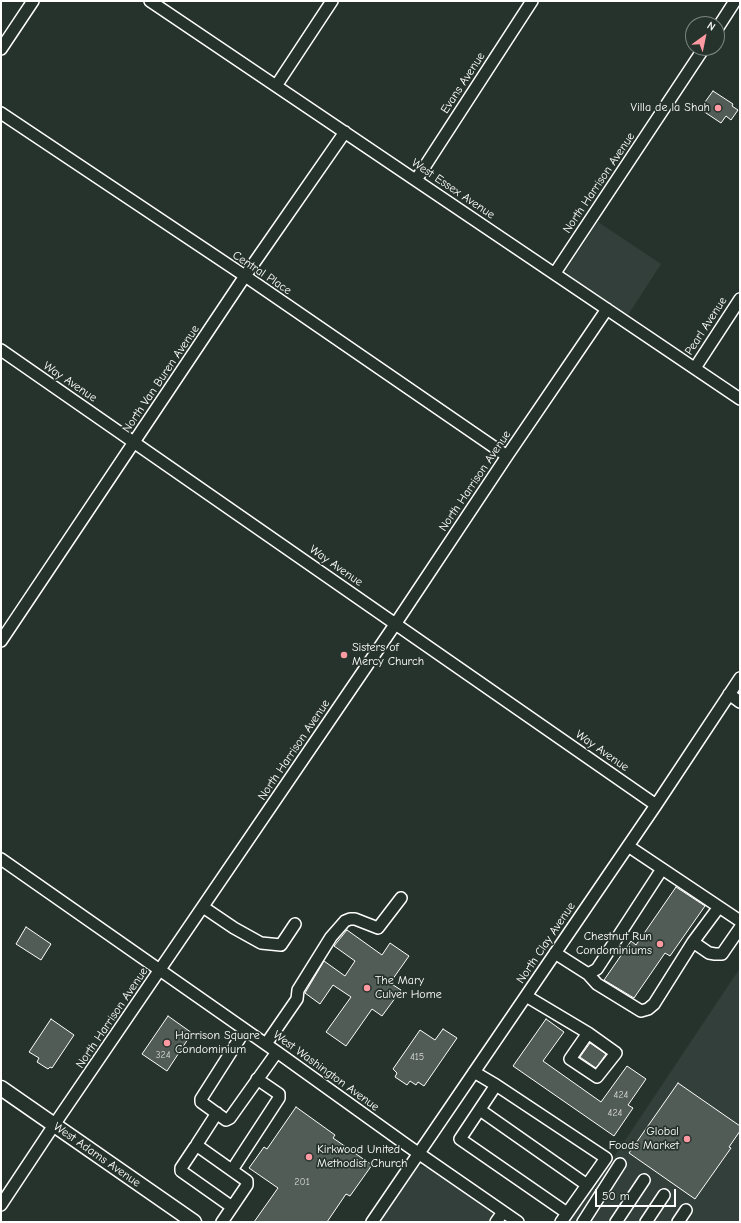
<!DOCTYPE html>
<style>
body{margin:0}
#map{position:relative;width:741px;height:1223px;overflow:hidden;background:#26332d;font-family:"Comic Neue",sans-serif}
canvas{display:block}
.frame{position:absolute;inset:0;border:2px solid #fff;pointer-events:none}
.north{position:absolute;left:685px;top:16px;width:40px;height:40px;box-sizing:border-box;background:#26332d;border:1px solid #7d8581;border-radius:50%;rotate:33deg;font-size:11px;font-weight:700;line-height:16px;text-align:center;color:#fff}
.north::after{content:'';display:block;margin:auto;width:14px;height:18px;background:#ff9aa2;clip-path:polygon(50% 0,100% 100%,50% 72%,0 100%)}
.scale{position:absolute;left:595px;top:1189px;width:81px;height:18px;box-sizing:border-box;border:2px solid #fff;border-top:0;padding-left:5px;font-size:12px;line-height:14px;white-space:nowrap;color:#fff;-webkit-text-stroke:3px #26332d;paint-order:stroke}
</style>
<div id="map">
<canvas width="741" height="1223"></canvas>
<div class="frame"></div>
<div class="north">N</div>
<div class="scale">50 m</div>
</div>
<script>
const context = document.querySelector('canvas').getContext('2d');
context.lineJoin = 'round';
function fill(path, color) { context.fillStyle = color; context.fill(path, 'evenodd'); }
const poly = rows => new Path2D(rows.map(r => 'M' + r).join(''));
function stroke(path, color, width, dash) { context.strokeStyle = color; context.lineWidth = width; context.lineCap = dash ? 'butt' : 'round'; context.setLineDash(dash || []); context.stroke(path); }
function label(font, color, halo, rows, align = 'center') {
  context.font = font + ' "Comic Neue",sans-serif'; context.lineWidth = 3.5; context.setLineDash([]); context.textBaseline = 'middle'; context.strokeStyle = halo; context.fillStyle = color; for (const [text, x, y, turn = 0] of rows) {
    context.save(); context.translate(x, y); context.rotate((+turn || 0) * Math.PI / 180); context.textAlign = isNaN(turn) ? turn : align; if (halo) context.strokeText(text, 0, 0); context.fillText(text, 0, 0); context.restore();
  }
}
fill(poly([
 [598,222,661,264,628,315,567,274,566,270],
 [740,968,740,1222,569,1222,620,1148],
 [418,1166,428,1168,505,1222,380,1222]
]), '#333f3a');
const building = poly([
 [713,91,733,104,732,106,738,110,731,120,726,116,721,123,700,109,713,91],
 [676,887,705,906,670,956,665,953,634,998,604,980,631,941,636,945,676,887],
 [26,927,51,944,41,960,16,944,26,927],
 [347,930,382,955,390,943,409,956,390,983,401,990,382,1016,372,1009,346,1046,326,1032,351,997,333,985,320,1004,305,993,324,961,345,976,355,961,334,946,347,930],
 [168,1016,192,1033,167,1071,142,1054,168,1016],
 [51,1019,74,1035,52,1068,50,1067,48,1069,37,1062,39,1058,29,1052,51,1019],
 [546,1019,564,1032,543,1061,601,1102,627,1066,646,1079,628,1105,633,1108,614,1136,513,1066,546,1019],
 [443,1029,457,1038,424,1086,418,1082,416,1085,410,1081,407,1085,395,1077,397,1073,393,1069,420,1030,435,1040,443,1029],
 [590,1043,606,1054,596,1068,580,1057,590,1043],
 [678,1083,740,1126,740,1131,729,1147,731,1148,695,1199,629,1153,678,1083],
 [296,1107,335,1135,333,1138,372,1165,350,1196,346,1194,327,1222,254,1222,278,1188,249,1168,264,1147,267,1149,296,1107]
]);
fill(building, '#515c57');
stroke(building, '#fff', 1);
const minor = poly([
 [150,1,740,399],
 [717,29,735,1],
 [1,49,33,1],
 [276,86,332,1],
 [1,113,245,276,507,456],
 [416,180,532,1],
 [555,273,704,48],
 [1,350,656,805],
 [695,368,740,299],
 [1,641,245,276,345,132],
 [729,694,740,702],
 [628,846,740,921],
 [1,859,277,1052,408,1146,518,1222],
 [203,907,234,928,261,943,281,945,295,924],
 [693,942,709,953,715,954,722,954,740,928],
 [555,953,588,974,597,969,662,869],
 [588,974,597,984,641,1011,648,1009,654,1004,693,942,719,907],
 [526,996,588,1033,570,1059,597,1077,616,1053,588,1033],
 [245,1030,201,1099,201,1102,226,1120,230,1118,277,1052],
 [266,1044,297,999,298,990,331,937,345,921,350,919,355,919,378,928,401,898],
 [474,1072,496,1085,606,1158,561,1222],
 [496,1085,460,1139,567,1213],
 [480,1110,587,1185],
 [217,1113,197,1144,199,1147,247,1181,247,1185,222,1222],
 [199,1147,195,1147,181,1168,181,1171,232,1207],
 [232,1170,279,1098,279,1094,257,1079],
 [1,1205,54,1125,396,623,507,456,607,309],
 [372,1222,656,805,740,678],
 [496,1222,503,1212],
 [583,1222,620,1164],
 [616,1222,644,1180],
 [646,1222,664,1195],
 [678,1222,686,1210]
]);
const major = poly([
 [1,1088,194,1222]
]);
stroke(minor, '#fff', 14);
stroke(major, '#fff', 17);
stroke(minor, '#26332d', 11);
stroke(major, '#26332d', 14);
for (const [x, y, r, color] of [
 [718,108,4,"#ff9aa2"],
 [344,655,4,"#ff9aa2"],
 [660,944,4,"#ff9aa2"],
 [367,988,4,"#ff9aa2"],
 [167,1043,4,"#ff9aa2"],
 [687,1139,4,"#ff9aa2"],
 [309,1157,4,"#ff9aa2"]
]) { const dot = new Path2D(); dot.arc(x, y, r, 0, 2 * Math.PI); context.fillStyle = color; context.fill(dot); stroke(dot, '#26332d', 1.5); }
label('10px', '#d4d6d5', null, [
 ["324",163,1055],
 ["415",417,1057],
 ["424",621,1095],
 ["424",615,1113],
 ["201",302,1182]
]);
label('12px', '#fff', '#26332d', [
 ["Evans Avenue",463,83,-57],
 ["North Harrison Avenue",599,183,-56],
 ["West Essex Avenue",453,189,34],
 ["Central Place",262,273,34],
 ["Pearl Avenue",706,326,-57],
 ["North Van Buren Avenue",161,379,-56],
 ["Way Avenue",70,382,34],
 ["North Harrison Avenue",475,481,-56],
 ["Way Avenue",336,566,35],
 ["North Harrison Avenue",294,750,-56],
 ["Way Avenue",602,751,35],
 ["North Clay Avenue",546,943,-56],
 ["North Harrison Avenue",112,1018,-56],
 ["West Washington Avenue",326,1071,36],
 ["West Adams Avenue",97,1155,35]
]);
label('12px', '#fff', '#26332d', [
 ["Villa de la Shah",710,108,"right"],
 ["Sisters of",352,648],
 ["Mercy Church",352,662],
 ["Chestnut Run",652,937,"right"],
 ["Condominiums",652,951,"right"],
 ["The Mary",375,981],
 ["Culver Home",375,995],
 ["Harrison Square",175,1036],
 ["Condominium",175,1050],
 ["Global",679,1132,"right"],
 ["Foods Market",679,1146,"right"],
 ["Kirkwood United",317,1150],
 ["Methodist Church",317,1164]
], 'left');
</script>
